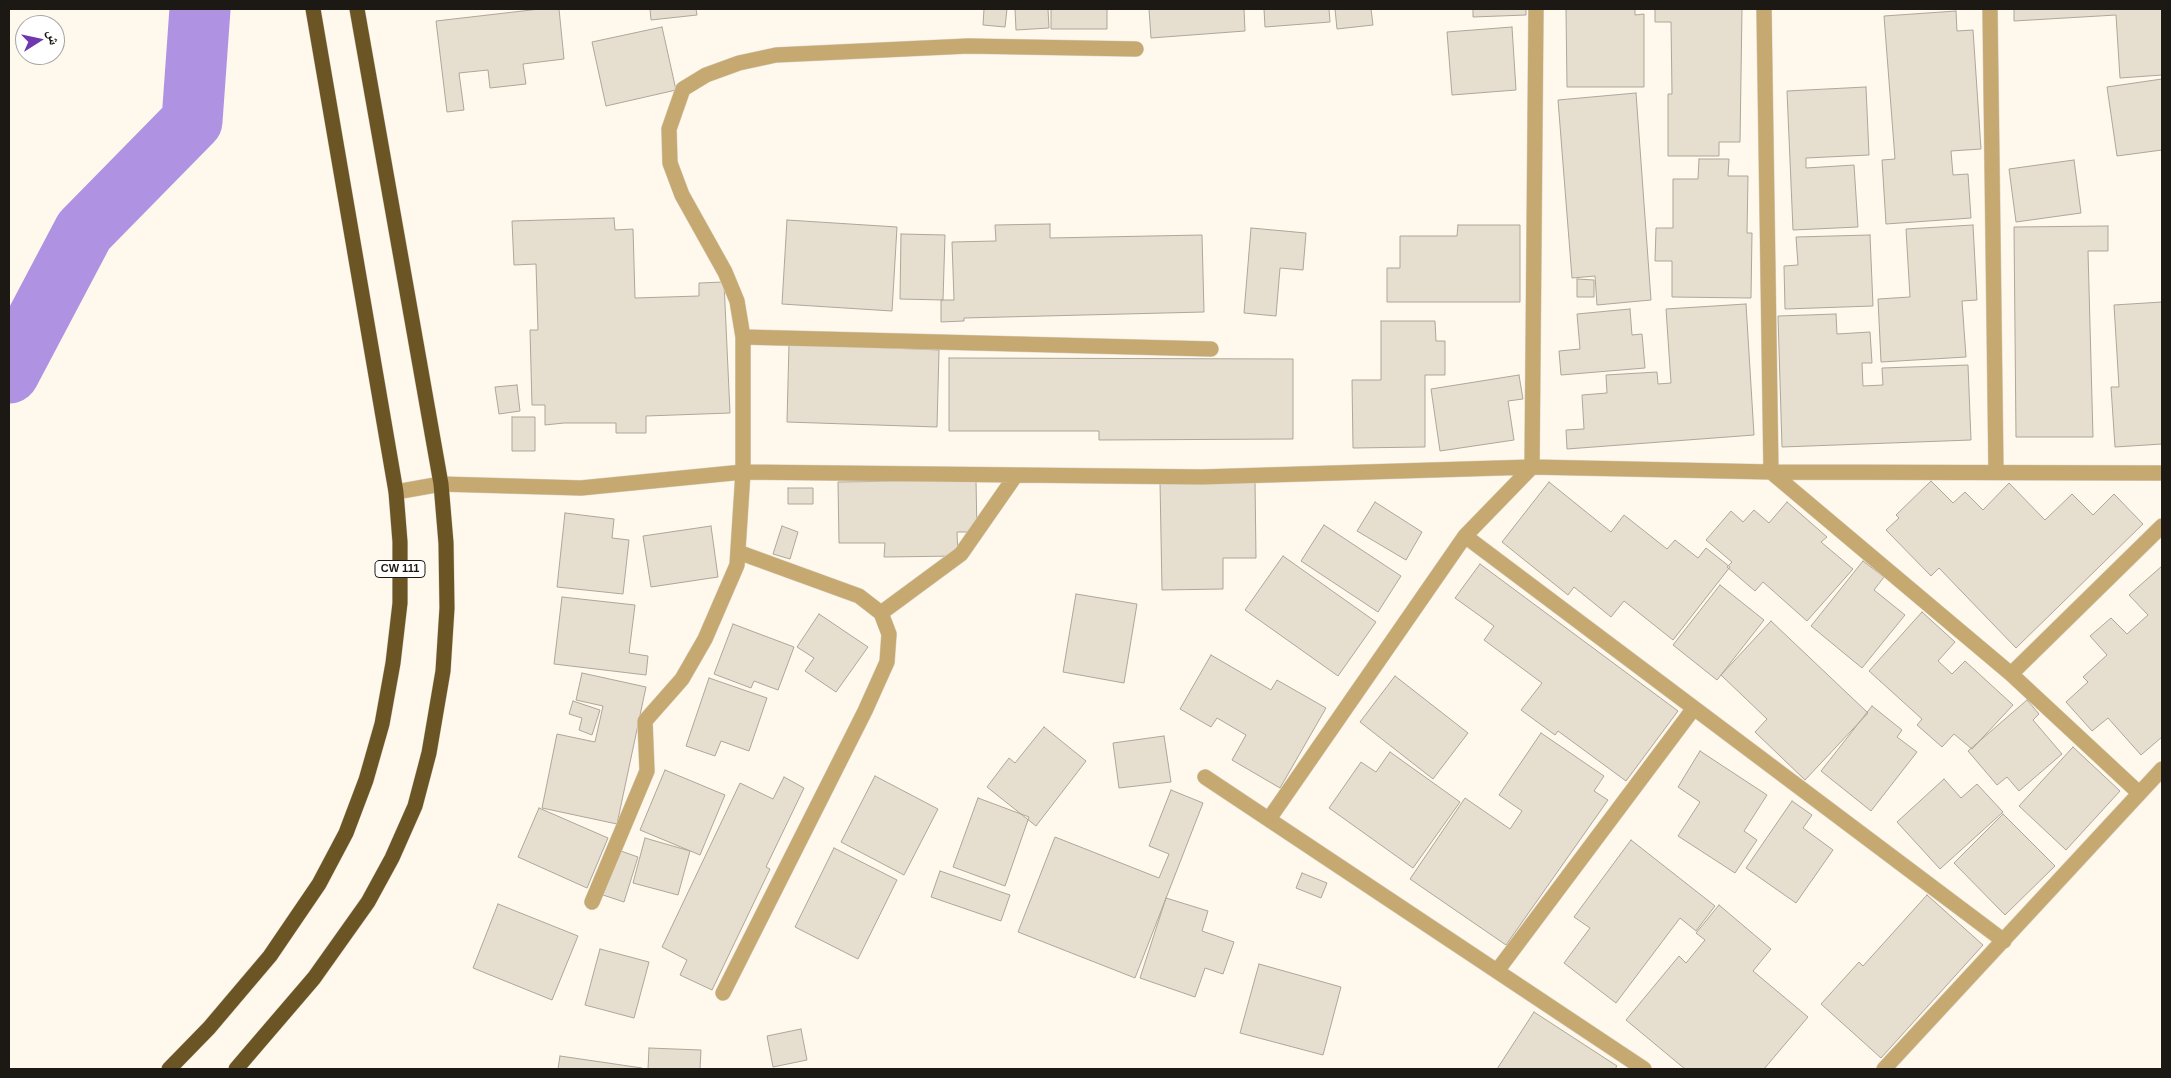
<!DOCTYPE html>
<meta charset="utf-8">
<style>
body{margin:0}
#map{position:relative;width:2171px;height:1078px;overflow:hidden;background:#fef8ed;font-family:Helvetica,"Noto Naskh Arabic",sans-serif}
canvas{display:block}
.frame{position:absolute;inset:0;border:10px solid #1c1914;pointer-events:none}
.north{position:absolute;left:15px;top:15px;width:50px;height:50px;box-sizing:border-box;background:#fff;border:1px solid #a4a3a1;border-radius:50%;rotate:80deg;font-size:14px;font-weight:700;line-height:20px;text-align:center;color:#1c1914}
.north::after{content:'';display:block;margin:auto;width:18px;height:22px;background:#6f38af;clip-path:polygon(50% 0,100% 100%,50% 72%,0 100%)}
</style>
<div id="map">
<canvas width="2171" height="1078"></canvas>
<div class="frame"></div>
<div class="north">ش</div>
</div>
<script>
const context = document.querySelector('canvas').getContext('2d');
context.lineJoin = 'round';
const poly = rows => new Path2D(rows.map(r => 'M' + r).join(''));
function stroke(path, color, width, dash) { context.strokeStyle = color; context.lineWidth = width; context.lineCap = dash ? 'butt' : 'round'; context.setLineDash(dash || []); context.stroke(path); }
function fill(path, color) { context.fillStyle = color; context.fill(path, 'evenodd'); }
function label(font, color, halo, rows, align = 'center') {
  context.font = font + ' Helvetica,sans-serif'; context.lineWidth = 5; context.setLineDash([]); context.textBaseline = 'middle'; context.strokeStyle = halo; context.fillStyle = color; for (const [text, x, y, turn = 0] of rows) {
    context.save(); context.translate(x, y); context.rotate((+turn || 0) * Math.PI / 180); context.textAlign = isNaN(turn) ? turn : align; if (halo) context.strokeText(text, 0, 0); context.fillText(text, 0, 0); context.restore();
  }
}
stroke(poly([
 [9,373,84,231,192,121,200,9]
]), '#b092e3', 61);
const building = poly([
 [540,9,559,9,564,59,523,64,526,84,490,88,488,70,459,73,464,110,447,112,436,21,540,9],
 [650,9,696,9,697,15,651,20,650,9],
 [984,9,1007,9,1005,27,983,25,984,9],
 [1015,9,1048,9,1049,28,1016,30,1015,9],
 [1051,9,1107,9,1107,29,1051,29,1051,9],
 [1149,9,1244,9,1245,31,1151,38,1149,9],
 [1264,9,1329,9,1330,22,1265,27,1264,9],
 [1335,9,1371,9,1373,25,1337,29,1335,9],
 [1473,9,1526,9,1526,15,1473,17,1473,9],
 [1566,9,1635,9,1635,15,1644,14,1644,87,1567,87,1566,9],
 [1655,9,1742,9,1740,142,1719,142,1719,156,1668,156,1668,94,1672,94,1671,22,1655,22,1655,9],
 [2014,9,2162,9,2162,75,2120,78,2116,15,2014,21,2014,9],
 [1956,11,1957,31,1973,30,1981,149,1951,151,1953,175,1968,174,1971,218,1886,224,1882,160,1895,159,1884,16,1956,11],
 [662,27,676,90,606,106,592,42,662,27],
 [1512,27,1516,90,1452,95,1447,32,1512,27],
 [2162,79,2162,150,2117,156,2107,87,2162,79],
 [1866,87,1869,155,1806,158,1806,168,1854,165,1858,227,1793,230,1787,91,1866,87],
 [1636,93,1651,300,1597,305,1595,276,1572,278,1558,100,1636,93],
 [1699,159,1729,159,1728,176,1748,176,1747,233,1752,233,1751,298,1672,297,1672,261,1655,261,1656,228,1673,228,1673,179,1698,179,1699,159],
 [2074,160,2081,213,2016,222,2009,169,2074,160],
 [614,218,615,230,633,229,635,298,699,296,699,283,724,282,730,413,646,416,646,433,616,433,616,423,564,423,545,425,545,405,532,405,530,330,538,330,536,264,514,265,512,221,614,218],
 [787,220,897,227,892,311,782,304,787,220],
 [1050,224,1050,238,1202,235,1204,312,964,318,964,321,941,322,941,300,954,300,952,242,996,241,995,225,1050,224],
 [1458,225,1520,225,1520,302,1387,302,1387,268,1400,268,1400,236,1457,236,1458,225],
 [1973,225,1977,300,1962,301,1966,357,1881,362,1878,299,1910,297,1906,229,1973,225],
 [2108,226,2108,251,2088,251,2093,437,2016,437,2014,227,2108,226],
 [1251,228,1306,233,1303,270,1280,268,1276,316,1244,313,1251,228],
 [901,234,945,235,943,300,900,299,901,234],
 [1870,235,1873,306,1785,309,1784,266,1798,265,1796,237,1870,235],
 [1577,279,1594,280,1594,297,1577,297,1577,279],
 [2162,302,2162,444,2115,447,2111,387,2119,387,2114,305,2162,302],
 [1746,304,1754,435,1567,449,1566,430,1584,429,1582,395,1607,393,1606,375,1657,372,1658,384,1671,383,1666,309,1746,304],
 [1630,309,1632,335,1642,334,1645,368,1561,375,1559,351,1580,349,1577,314,1630,309],
 [1836,314,1837,334,1870,332,1872,363,1862,363,1863,386,1883,385,1882,368,1968,365,1971,440,1782,447,1778,316,1836,314],
 [1381,321,1435,321,1436,341,1445,341,1445,375,1425,375,1425,447,1353,448,1352,380,1381,380,1381,321],
 [789,344,939,350,937,427,787,422,789,344],
 [949,358,1293,359,1293,439,1099,440,1099,431,949,431,949,358],
 [1519,375,1523,399,1508,401,1514,440,1440,451,1431,389,1519,375],
 [517,385,520,411,499,414,495,387,517,385],
 [512,417,535,417,535,451,512,451,512,417],
 [976,480,977,532,957,532,958,556,884,557,885,543,839,543,838,482,976,480],
 [1255,480,1256,558,1223,558,1223,589,1162,590,1160,482,1255,480],
 [1931,481,1953,503,1965,492,1983,510,2009,483,2045,520,2072,494,2093,515,2114,494,2143,524,2016,648,1939,568,1931,576,1886,530,1899,518,1896,515,1931,481],
 [1549,482,1611,532,1624,515,1667,549,1675,540,1698,558,1706,548,1730,567,1673,640,1624,601,1611,617,1574,587,1568,595,1502,542,1549,482],
 [788,488,813,488,813,504,788,504,788,488],
 [1375,502,1422,532,1406,560,1357,531,1375,502],
 [1787,502,1827,537,1821,542,1853,569,1807,621,1763,582,1755,591,1727,567,1732,562,1706,540,1731,511,1743,522,1754,510,1769,523,1787,502],
 [565,513,614,519,612,538,629,540,623,594,557,587,565,513],
 [1324,525,1401,576,1378,612,1301,561,1324,525],
 [711,526,718,577,651,587,643,536,711,526],
 [782,526,798,532,790,559,773,554,782,526],
 [1283,556,1376,622,1338,676,1245,610,1283,556],
 [1863,561,1884,577,1874,590,1905,615,1862,668,1811,626,1863,561],
 [1480,564,1678,711,1626,781,1558,731,1555,735,1521,710,1542,683,1484,640,1494,626,1455,598,1480,564],
 [2162,566,2162,737,2141,755,2108,718,2092,731,2066,702,2088,682,2083,677,2107,655,2090,636,2111,618,2127,634,2148,615,2129,595,2162,566],
 [1720,585,1764,620,1717,680,1673,645,1720,585],
 [1076,594,1137,604,1124,683,1063,672,1076,594],
 [562,597,635,605,629,653,648,656,646,675,554,664,562,597],
 [1922,612,1955,642,1938,661,1952,674,1965,661,2013,705,1972,749,1954,734,1942,747,1917,725,1922,719,1869,671,1922,612],
 [819,614,868,647,836,692,805,671,814,658,797,647,819,614],
 [1771,621,1868,713,1805,780,1755,732,1767,719,1721,675,1771,621],
 [733,624,794,647,778,690,754,681,751,688,714,674,733,624],
 [1211,655,1271,690,1277,680,1326,708,1280,788,1232,760,1246,735,1217,718,1211,727,1180,709,1211,655],
 [582,673,646,687,617,824,542,808,557,734,595,742,603,706,576,700,582,673],
 [1395,676,1468,733,1433,779,1360,722,1395,676],
 [709,678,767,698,749,751,721,741,715,756,686,746,709,678],
 [2027,700,2039,714,2033,720,2062,754,2019,791,2007,777,1997,785,1968,751,2027,700],
 [573,701,600,710,592,735,579,730,582,718,569,714,573,701],
 [1872,706,1902,730,1897,737,1917,752,1871,811,1821,771,1872,706],
 [1044,727,1086,761,1036,826,987,787,1009,758,1015,763,1044,727],
 [1541,733,1604,776,1594,791,1608,800,1506,945,1410,879,1465,798,1510,829,1522,811,1499,795,1541,733],
 [1164,736,1171,782,1119,788,1113,743,1164,736],
 [2073,747,2120,791,2066,850,2019,806,2073,747],
 [1700,751,1767,795,1744,831,1757,840,1735,873,1678,836,1700,802,1678,787,1700,751],
 [1390,752,1460,802,1413,868,1329,808,1361,762,1376,772,1390,752],
 [665,770,725,795,700,855,640,830,665,770],
 [875,776,938,809,904,875,841,842,875,776],
 [784,777,804,788,766,867,770,869,712,990,680,975,687,960,662,947,740,783,773,799,784,777],
 [1944,779,1961,798,1977,784,2003,812,1940,869,1897,822,1944,779],
 [1171,790,1203,803,1135,978,1018,932,1055,837,1159,878,1169,854,1149,846,1171,790],
 [978,798,1029,817,1005,886,953,867,978,798],
 [1792,801,1812,815,1803,828,1833,850,1796,903,1746,868,1792,801],
 [539,808,608,838,587,888,518,857,539,808],
 [2003,814,2055,866,2005,915,1954,863,2003,814],
 [645,838,690,851,678,895,633,883,645,838],
 [1631,840,1715,906,1696,931,1680,918,1616,1003,1564,963,1590,928,1574,917,1631,840],
 [834,848,897,880,858,959,795,927,834,848],
 [618,850,638,857,624,902,603,895,618,850],
 [940,871,1010,895,1001,921,931,897,940,871],
 [1302,873,1327,883,1321,898,1296,888,1302,873],
 [1927,895,1983,945,1881,1058,1821,1004,1859,962,1863,966,1927,895],
 [1166,898,1208,911,1202,931,1234,942,1223,974,1205,968,1195,997,1140,978,1166,898],
 [498,904,578,936,552,1000,473,968,498,904],
 [1719,905,1771,949,1753,971,1808,1017,1764,1069,1685,1069,1626,1020,1679,956,1686,963,1705,940,1696,933,1719,905],
 [600,949,649,962,634,1018,585,1005,600,949],
 [1259,964,1341,987,1323,1055,1240,1033,1259,964],
 [1534,1012,1617,1066,1615,1069,1497,1069,1534,1012],
 [801,1029,807,1060,773,1067,767,1036,801,1029],
 [649,1048,701,1050,700,1069,648,1069,649,1048],
 [560,1056,642,1068,642,1069,558,1069,560,1056]
]);
fill(building, '#e6dfd0');
stroke(building, '#aea699', 1);
const street = poly([
 [1764,9,1771,472,2011,674,2139,793],
 [1990,9,1996,472],
 [743,337,1211,349],
 [396,492,441,484,581,488,743,472,1202,477,1532,467,1771,472,2162,473],
 [1465,536,2004,941],
 [881,613,961,554,1016,475],
 [2011,674,2162,526],
 [1205,777,1644,1069],
 [1269,819,1465,536,1532,467,1536,9],
 [592,902,647,771,645,721,682,679,705,639,737,565,743,472,743,337,737,301,725,272,682,195,670,163,669,129,683,89,706,75,739,63,776,55,968,46,1136,49],
 [1497,971,1694,708],
 [723,993,865,711,887,662,889,634,881,613,859,596,738,552],
 [1884,1069,2162,769]
]);
const highway = poly([
 [169,1069,209,1028,270,956,319,884,346,833,366,780,382,724,393,663,400,603,400,542,396,492,313,9],
 [236,1069,314,978,368,902,392,858,415,806,429,753,443,671,447,608,446,543,441,484,357,9]
]);
stroke(street, '#dad4ca', 16);
stroke(highway, '#dad4ca', 16);
stroke(street, '#c6a971', 15);
stroke(highway, '#6c5525', 15);
for (const [x, y, w] of [
 [400,569,50]
]) { const box = new Path2D(); box.roundRect(x - w / 2, y - 8.5, w, 17, 4); context.fillStyle = '#fff'; context.fill(box); stroke(box, '#1c1914', 1); }
label('bold 11px', '#1c1914', null, [
 ["CW 111",400,569]
]);
</script>
